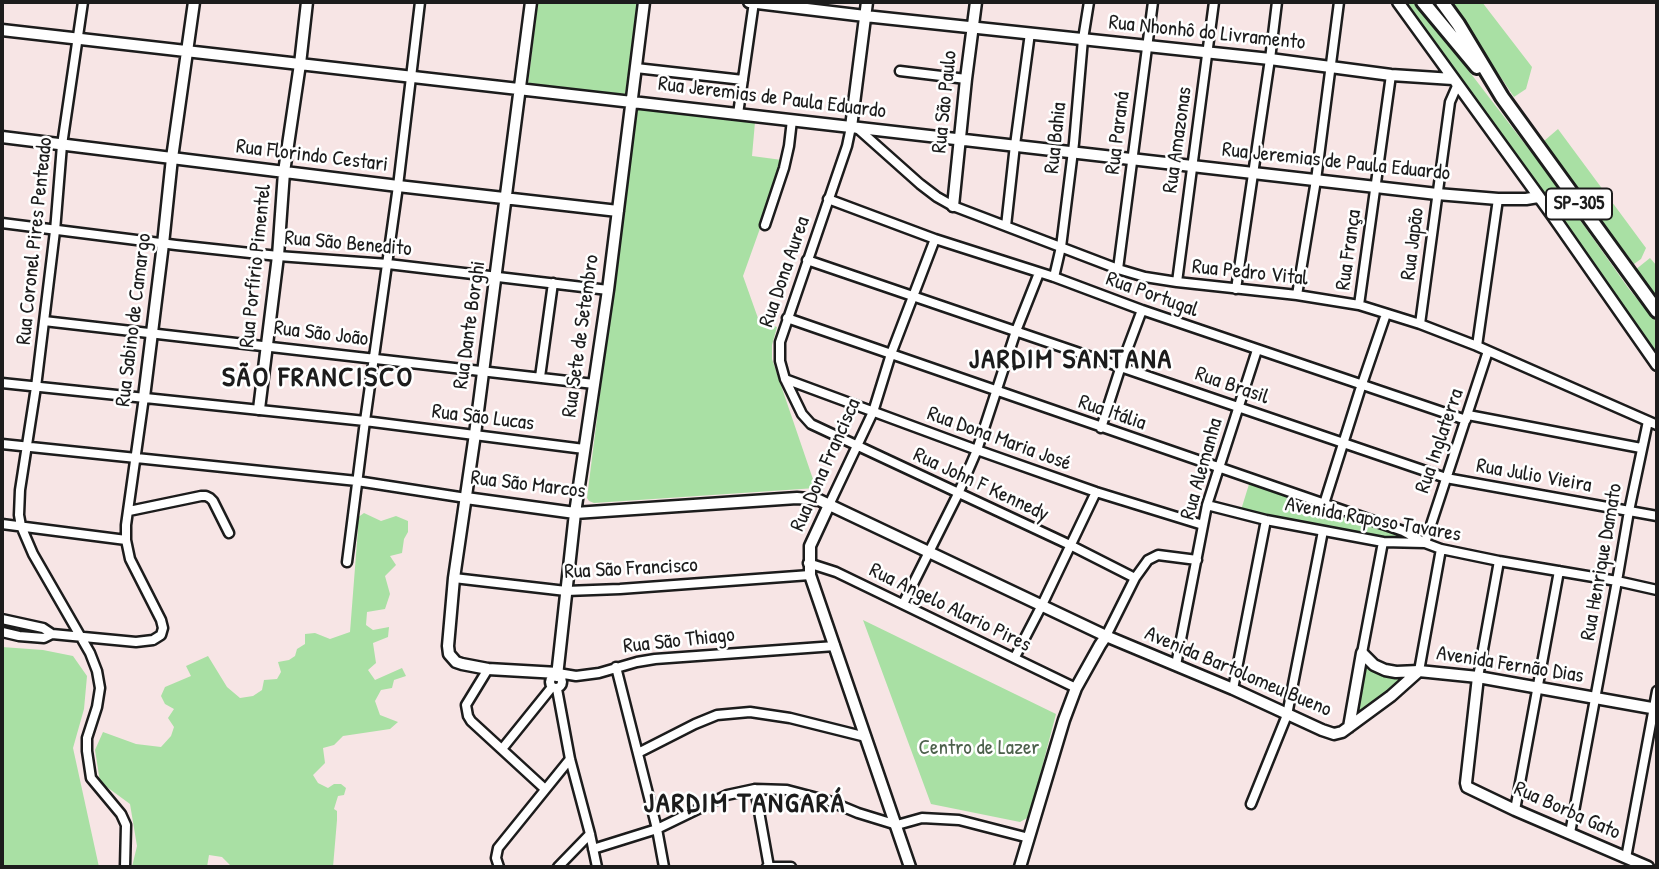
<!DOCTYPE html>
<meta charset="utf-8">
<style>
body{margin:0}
#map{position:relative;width:1659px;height:869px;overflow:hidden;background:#f7e5e5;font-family:"Patrick Hand",sans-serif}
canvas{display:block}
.frame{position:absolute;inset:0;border:4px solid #1c1c1c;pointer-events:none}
</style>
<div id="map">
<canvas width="1659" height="869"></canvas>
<div class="frame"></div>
</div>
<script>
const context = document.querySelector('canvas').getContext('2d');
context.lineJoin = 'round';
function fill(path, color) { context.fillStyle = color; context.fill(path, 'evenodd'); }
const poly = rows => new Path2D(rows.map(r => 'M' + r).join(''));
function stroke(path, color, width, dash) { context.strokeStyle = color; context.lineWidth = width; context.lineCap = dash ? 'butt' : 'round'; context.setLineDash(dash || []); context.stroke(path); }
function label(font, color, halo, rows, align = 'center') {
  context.font = font + ' "Patrick Hand",sans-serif'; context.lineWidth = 5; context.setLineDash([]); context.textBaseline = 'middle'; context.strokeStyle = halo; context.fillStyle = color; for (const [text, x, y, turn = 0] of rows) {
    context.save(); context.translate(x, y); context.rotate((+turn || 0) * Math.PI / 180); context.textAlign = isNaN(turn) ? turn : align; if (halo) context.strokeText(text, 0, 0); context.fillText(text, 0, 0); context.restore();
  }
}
fill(poly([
 [538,2,639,2,625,94,528,84],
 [1407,2,1418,2,1421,6,1442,36,1541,165,1629,289,1657,323,1657,359,1644,336,1558,214,1468,91],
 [1450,2,1482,2,1532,67,1526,89,1514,97],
 [636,106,755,122,752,156,782,160,783,164,743,276,759,321,777,327,772,345,772,359,816,488,594,503,589,501,587,498],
 [1558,129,1646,248,1641,259,1634,264,1575,186,1544,141],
 [1650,258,1657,266,1657,300,1635,270],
 [1250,481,1392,532,1403,538,1391,539,1241,510],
 [364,513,381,521,396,516,408,521,408,532,404,539,402,553,390,556,396,565,385,576,390,594,385,609,367,612,366,625,373,630,389,627,388,637,373,643,376,663,368,670,375,680,402,668,406,676,394,680,392,688,381,690,375,701,380,715,398,722,390,729,343,736,334,745,323,748,325,763,313,775,318,783,328,788,334,784,341,784,346,788,344,795,338,796,334,809,337,811,337,820,333,867,232,867,222,857,209,855,207,867,132,867,137,846,130,804,100,782,95,750,103,732,136,744,161,747,171,736,174,727,168,718,174,709,165,704,161,696,165,687,191,676,186,666,208,656,227,687,240,698,253,696,262,690,264,680,277,679,281,672,278,662,289,660,295,656,297,649,305,644,305,634,315,633,330,639,350,632,358,529,357,518],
 [863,620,1056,714,1029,817,1020,822,931,804],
 [2,647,43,650,73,656,87,676,84,709,73,748,99,867,2,867],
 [1366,665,1398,677,1399,681,1358,714,1356,713,1363,670]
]), '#a9e0a4');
const minor = poly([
 [83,2,62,145,55,231,36,387,20,490,19,515,21,526,33,554,90,653,97,671,100,688,97,707,87,738,87,751,91,778,121,814,126,825,125,867],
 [636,68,743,80],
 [900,71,966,79],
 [738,114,754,2],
 [851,127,847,146,780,342,780,361,785,379,802,414,811,424,1070,545,1135,578],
 [856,127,920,184,937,197,953,206,1118,269,1145,277,1177,282,1297,295,1359,305,1420,324,1477,346,1657,425],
 [828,199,935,239,1054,277,1142,310,1466,420],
 [2,223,176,245,278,256,388,264,608,290],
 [765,225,784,168,789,146,792,120],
 [1006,226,1015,145,1030,33],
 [807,260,1446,478,1657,516],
 [1118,269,1153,2],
 [1054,277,1061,247,1074,143,1083,39,1089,2],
 [1177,282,1214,2],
 [1236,289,1270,59,1277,2],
 [1297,295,1316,180,1339,2],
 [1359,305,1391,75],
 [787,318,1403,531,1425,543],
 [44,321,594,384],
 [1420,324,1450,102,1457,86],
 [1477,346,1498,199],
 [540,377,553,283],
 [785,379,977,450,1096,492,1203,525],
 [2,383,365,421,584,449],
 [1468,415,1641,448],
 [1101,428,1121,366,1142,310],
 [2,444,357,481,466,498],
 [1324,504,1360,390,1386,314],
 [829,505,873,412,891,354,935,239],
 [1207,505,1266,520,1383,542,1425,543,1441,549,1499,561,1617,581,1657,590],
 [129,511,201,496,206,496,210,498,213,501,229,533],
 [2,524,126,540],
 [1425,543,1488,351],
 [347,562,365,421,398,186,420,2],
 [808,563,836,572,1076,688],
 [454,578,566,591,620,589,810,575],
 [903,604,958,494,977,450,1016,331,1039,273],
 [2,619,43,628,52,634],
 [2,632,19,636,44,638,52,634,136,642,153,640,161,635,163,628,161,620,130,559,126,540,126,525,144,397],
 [1106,636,1135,578,1148,560,1158,555,1197,560],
 [1362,653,1383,542],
 [1015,657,1042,605,1096,492],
 [1176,665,1207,505,1257,350],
 [616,667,657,829,664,867],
 [488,669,466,705,468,716,471,721,545,789],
 [1419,671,1441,549],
 [558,673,576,676,599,673,637,662,655,659,835,646],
 '550 682a6 6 0 1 1 12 0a6 6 0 1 1-12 0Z',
 [1478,677,1499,561],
 [557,689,570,759,590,834,597,867],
 [1233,689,1266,520],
 [502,749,552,687],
 [638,753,695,724,717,715,750,712,790,718,866,737],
 [755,789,769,867],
 [1251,804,1287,715,1323,531],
 [1515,810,1559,571],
 [1570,833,1617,581,1629,511,1648,421],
 [593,849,657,829,727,795,755,789,787,790,829,801,858,813,897,825,922,818,959,820,1029,838],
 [1626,858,1657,691],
 [499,867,496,858,498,848,570,759],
 [558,867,590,834],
 [767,867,791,867]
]);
const tertiary = poly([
 [531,2,475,434,454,578,448,646,449,654,456,662,462,664,488,669,558,673],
 [749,2,865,16,1270,59,1391,75,1453,79],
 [1398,2,1553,216,1657,365],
 [2,30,1437,194,1498,199,1526,199,1538,197],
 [851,127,867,2],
 [2,137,398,186,618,211],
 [953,206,966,79,976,2],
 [144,397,163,244,172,158,194,2],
 [259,409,278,256,284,172,300,64,307,2],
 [466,498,575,513,797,498,819,500,1106,636,1233,689,1322,730,1334,734,1342,732,1391,696,1419,671],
 [829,505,810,546,810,575,910,867],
 [1362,653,1374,665,1385,670,1396,672,1419,671,1478,677,1657,709],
 [557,676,575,513,608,290,644,2],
 [1478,677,1466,783,1467,787,1515,810,1648,867],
 [1349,727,1362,653],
 [1020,867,1064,720,1076,688,1100,645,1106,636]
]);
const primary = poly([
 [1423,2,1477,67],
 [1442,2,1458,24,1502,97,1657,311]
]);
stroke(minor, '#1c1c1c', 13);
stroke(tertiary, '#1c1c1c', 15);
stroke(primary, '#1c1c1c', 18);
stroke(minor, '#fff', 8);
stroke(tertiary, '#fff', 10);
stroke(primary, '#fff', 12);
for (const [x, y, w] of [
 [1579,204,66]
]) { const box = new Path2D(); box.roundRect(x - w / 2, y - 15.5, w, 31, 5); context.fillStyle = '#fff'; context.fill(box); stroke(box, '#1c1c1c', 2); }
label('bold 19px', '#1c1c1c', null, [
 ["SP-305",1579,204]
]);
label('21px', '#1c1c1c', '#fff', [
 ["Rua Nhonhô do Livramento",1207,33,6],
 ["Rua Jeremias de Paula Eduardo",772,98,7],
 ["Rua São Paulo",945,102,-84],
 ["Rua Paraná",1118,133,-83],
 ["Rua Bahia",1056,138,-84],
 ["Rua Amazonas",1178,140,-82],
 ["Rua Florindo Cestari",312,156,7],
 ["Rua Jeremias de Paula Eduardo",1336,162,6],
 ["Rua Coronel Pires Penteado",35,241,-84],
 ["Rua São Benedito",348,244,5],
 ["Rua Japão",1413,244,-83],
 ["Rua França",1349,250,-82],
 ["Rua Porfírio Pimentel",256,266,-84],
 ["Rua Dona Aurea",785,272,-71],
 ["Rua Pedro Vital",1250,273,6],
 ["Rua Portugal",1152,295,20],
 ["Rua Sabino de Camargo",134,320,-83],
 ["Rua Dante Borghi",470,325,-82],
 ["Rua São João",321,334,7],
 ["Rua Sete de Setembro",581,336,-82],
 ["Rua Brasil",1232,386,19],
 ["Rua Itália",1112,413,19],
 ["Rua São Lucas",483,418,7],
 ["Rua Dona Maria José",999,439,20],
 ["Rua Inglaterra",1440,441,-71],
 ["Rua Dona Francisca",826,465,-66],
 ["Rua Alemanha",1202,469,-74],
 ["Rua Julio Vieira",1534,476,10],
 ["Rua São Marcos",528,485,7],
 ["Rua John F Kennedy",981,485,25],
 ["Avenida Raposo Tavares",1373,520,10],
 ["Rua Henrique Damato",1602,562,-80],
 ["Rua São Francisco",631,569,-3],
 ["Rua Angelo Alario Pires",950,608,26],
 ["Rua São Thiago",679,641,-6],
 ["Avenida Fernão Dias",1510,665,9],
 ["Avenida Bartolomeu Bueno",1238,672,23],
 ["Rua Borba Gato",1567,811,24]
]);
label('21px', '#4d614c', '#fff', [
 ["Centro de Lazer",979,748]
]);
context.letterSpacing = '2px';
label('bold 28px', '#1c1c1c', '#fff', [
 ["JARDIM SANTANA",1071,361],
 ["SÃO FRANCISCO",318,379],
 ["JARDIM TANGARÁ",745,805]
]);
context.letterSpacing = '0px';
</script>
